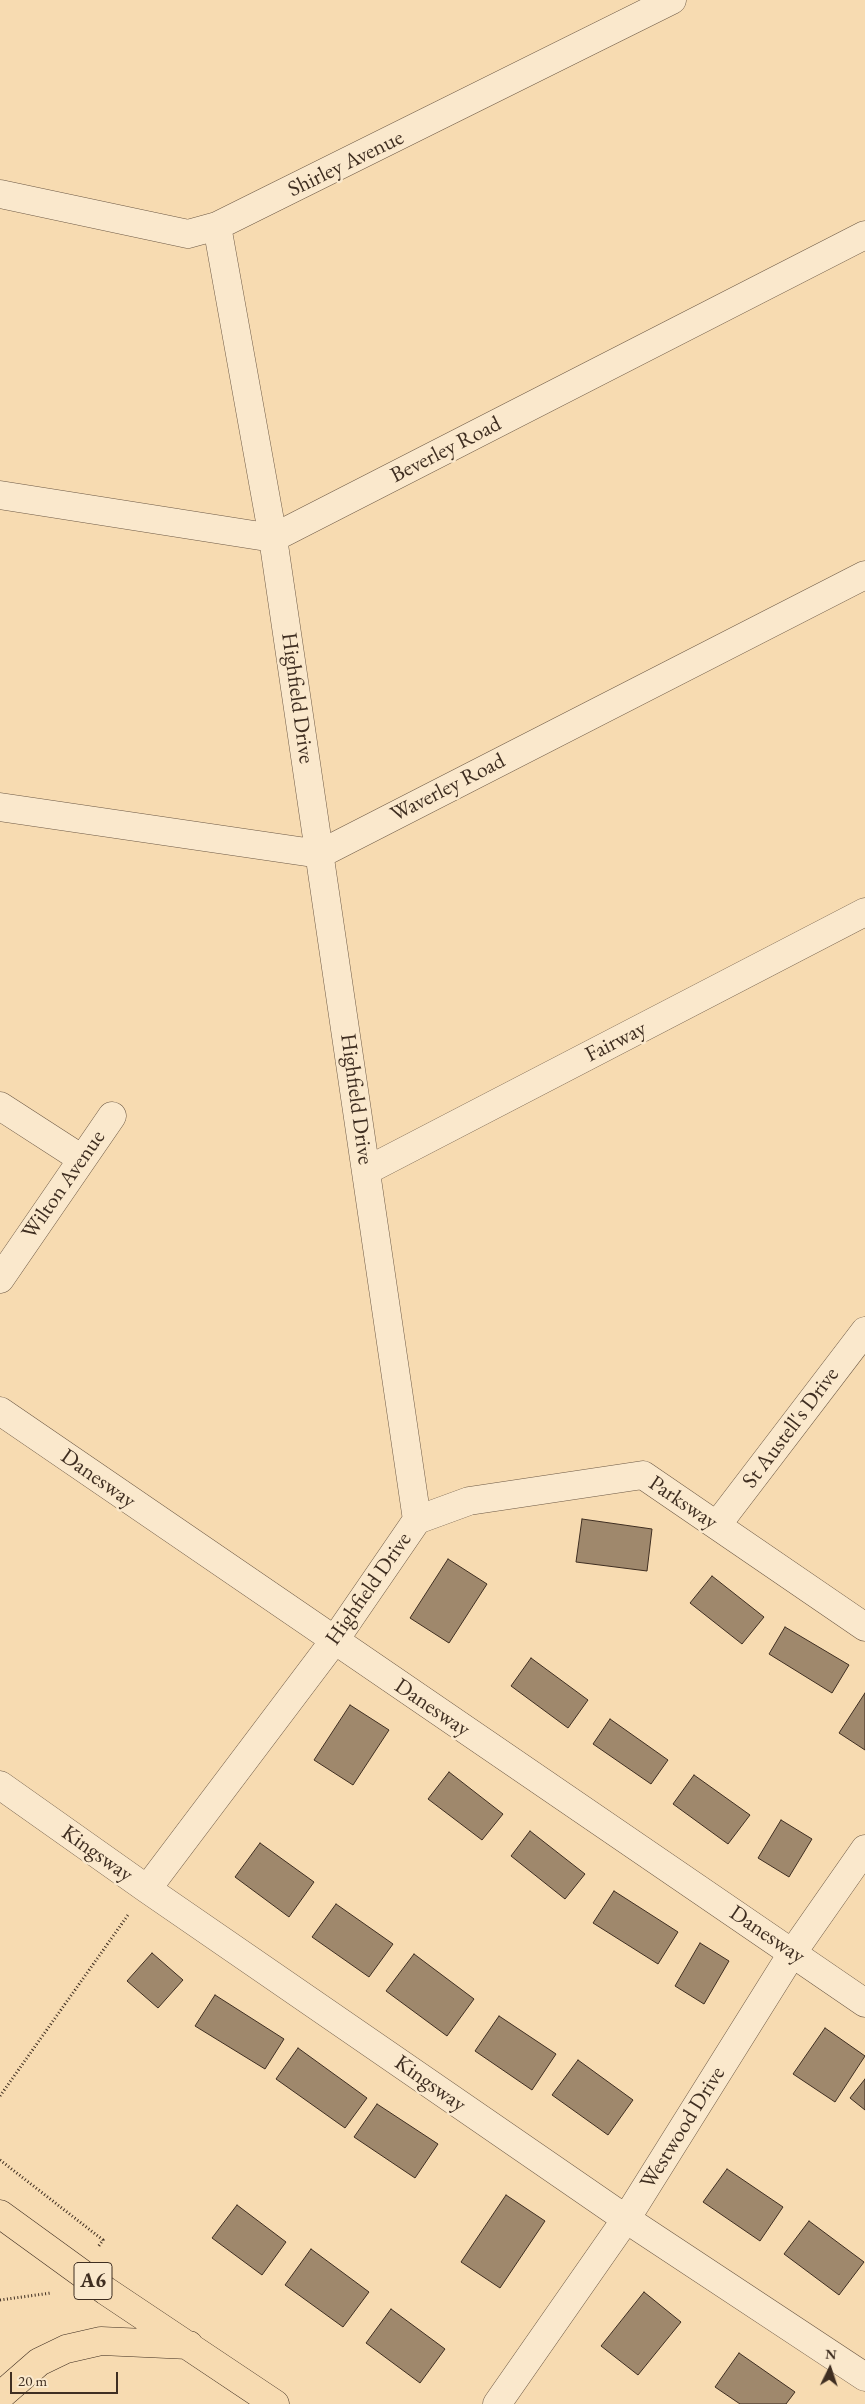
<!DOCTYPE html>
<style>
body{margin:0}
#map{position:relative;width:865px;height:2404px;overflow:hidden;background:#f7dbb1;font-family:"EB Garamond",serif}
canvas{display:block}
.north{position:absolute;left:805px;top:2344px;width:50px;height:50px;-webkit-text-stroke:4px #fae8cc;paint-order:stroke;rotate:4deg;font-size:14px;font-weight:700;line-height:20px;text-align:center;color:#3f2e21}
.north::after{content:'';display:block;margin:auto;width:18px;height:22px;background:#3f2e21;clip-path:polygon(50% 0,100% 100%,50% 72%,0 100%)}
.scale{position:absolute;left:10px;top:2372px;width:108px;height:22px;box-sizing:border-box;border:2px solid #3f2e21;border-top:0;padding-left:6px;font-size:15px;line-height:18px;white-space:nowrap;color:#3f2e21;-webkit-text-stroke:4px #fae8cc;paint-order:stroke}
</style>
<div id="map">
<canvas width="865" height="2404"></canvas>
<div class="north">N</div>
<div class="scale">20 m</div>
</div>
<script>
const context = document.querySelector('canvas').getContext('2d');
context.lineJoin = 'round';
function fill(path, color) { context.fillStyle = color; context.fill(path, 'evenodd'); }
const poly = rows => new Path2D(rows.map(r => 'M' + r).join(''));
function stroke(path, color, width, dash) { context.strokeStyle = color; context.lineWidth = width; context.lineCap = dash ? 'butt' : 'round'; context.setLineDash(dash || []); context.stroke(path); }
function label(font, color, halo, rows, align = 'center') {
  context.font = font + ' "EB Garamond",serif'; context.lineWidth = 5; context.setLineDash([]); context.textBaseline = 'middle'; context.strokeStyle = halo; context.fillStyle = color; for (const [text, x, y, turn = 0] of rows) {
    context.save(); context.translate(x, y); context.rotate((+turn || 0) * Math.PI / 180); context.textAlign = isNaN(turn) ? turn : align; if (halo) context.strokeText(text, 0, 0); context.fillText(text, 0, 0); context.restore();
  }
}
const building = poly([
 [582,1519,652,1529,647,1571,576,1562,582,1519],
 [448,1559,487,1584,449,1643,410,1618,448,1559],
 [712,1576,764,1617,742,1644,690,1603,712,1576],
 [785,1627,849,1665,832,1693,769,1654,785,1627],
 [531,1658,588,1700,568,1728,511,1686,531,1658],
 [865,1693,865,1750,839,1733,865,1693],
 [350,1705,389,1730,353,1785,314,1760,350,1705],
 [610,1719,668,1760,651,1784,593,1744,610,1719],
 [449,1772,503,1814,482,1840,428,1799,449,1772],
 [694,1775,750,1815,728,1844,673,1804,694,1775],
 [781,1820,812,1839,789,1877,758,1858,781,1820],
 [530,1831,585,1874,565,1899,511,1856,530,1831],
 [260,1843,314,1882,289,1917,235,1877,260,1843],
 [614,1891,678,1932,658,1964,593,1923,614,1891],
 [336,1904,393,1944,369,1977,312,1937,336,1904],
 [700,1943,729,1961,704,2004,675,1986,700,1943],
 [152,1953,183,1980,158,2008,127,1981,152,1953],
 [414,1954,474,1999,447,2036,386,1991,414,1954],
 [215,1995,284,2039,265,2069,195,2026,215,1995],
 [499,2016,556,2054,532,2090,475,2051,499,2016],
 [825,2028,865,2056,835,2102,793,2074,825,2028],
 [298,2048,367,2098,345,2128,276,2079,298,2048],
 [578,2060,633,2100,608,2135,552,2095,578,2060],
 [865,2079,865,2110,850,2098,865,2079],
 [377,2104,438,2144,415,2178,354,2137,377,2104],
 [727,2169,783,2207,760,2241,703,2202,727,2169],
 [506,2195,545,2221,500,2288,461,2262,506,2195],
 [237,2205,286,2242,262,2275,212,2238,237,2205],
 [809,2221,864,2262,839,2295,784,2254,809,2221],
 [311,2249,369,2292,343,2327,285,2285,311,2249],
 [644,2292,681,2322,638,2375,601,2346,644,2292],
 [391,2309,445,2349,420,2383,366,2343,391,2309],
 [739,2353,795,2392,786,2404,740,2404,715,2387,739,2353]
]);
fill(building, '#9f886c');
stroke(building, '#3f2e21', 1);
const minor = poly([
 [0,194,188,234,217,226,672,0],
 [0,495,273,538,865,235],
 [0,807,320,854,865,575],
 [0,1106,82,1159],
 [366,1171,865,912],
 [0,1279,112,1116],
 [0,1411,865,2003],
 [417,1520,469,1501,643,1475,865,1627],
 [717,1525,865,1331],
 [0,1785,147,1889,626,2219,865,2377],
 [147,1889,334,1641,417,1520,273,538,217,226],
 [497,2404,626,2219,793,1952,865,1849]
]);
const major = poly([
 [0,2214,106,2291,275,2404],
 [0,2396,39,2362,66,2349,101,2341,189,2345]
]);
stroke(minor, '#6d5945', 29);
stroke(major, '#3f2e21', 29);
stroke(poly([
 [0,2096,128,1915],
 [0,2160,103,2240,98,2247],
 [0,2300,51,2293]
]), '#3f2e21', 3, [1, 2.5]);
stroke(minor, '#fae8cc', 28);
stroke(major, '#f7dbb1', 28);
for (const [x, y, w] of [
 [93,2281,38]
]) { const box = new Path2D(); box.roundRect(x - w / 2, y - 18.5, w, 37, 4); context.fillStyle = '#fae8cc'; context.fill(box); stroke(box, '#3f2e21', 1); }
label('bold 21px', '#3f2e21', null, [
 ["A6",93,2281]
]);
label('22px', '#3f2e21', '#fae8cc', [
 ["Shirley Avenue",346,164,-26],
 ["Beverley Road",446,450,-27],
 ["Highfield Drive",297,698,82],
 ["Waverley Road",448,788,-27],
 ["Fairway",616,1042,-27],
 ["Highfield Drive",356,1099,82],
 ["Wilton Avenue",64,1185,-55],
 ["St Austell's Drive",791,1428,-53],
 ["Danesway",98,1479,35],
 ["Parksway",683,1503,34],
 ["Highfield Drive",369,1589,-55],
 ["Danesway",432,1708,34],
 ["Kingsway",97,1854,35],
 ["Danesway",767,1935,34],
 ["Kingsway",430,2084,35],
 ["Westwood Drive",683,2128,-58]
]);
</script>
